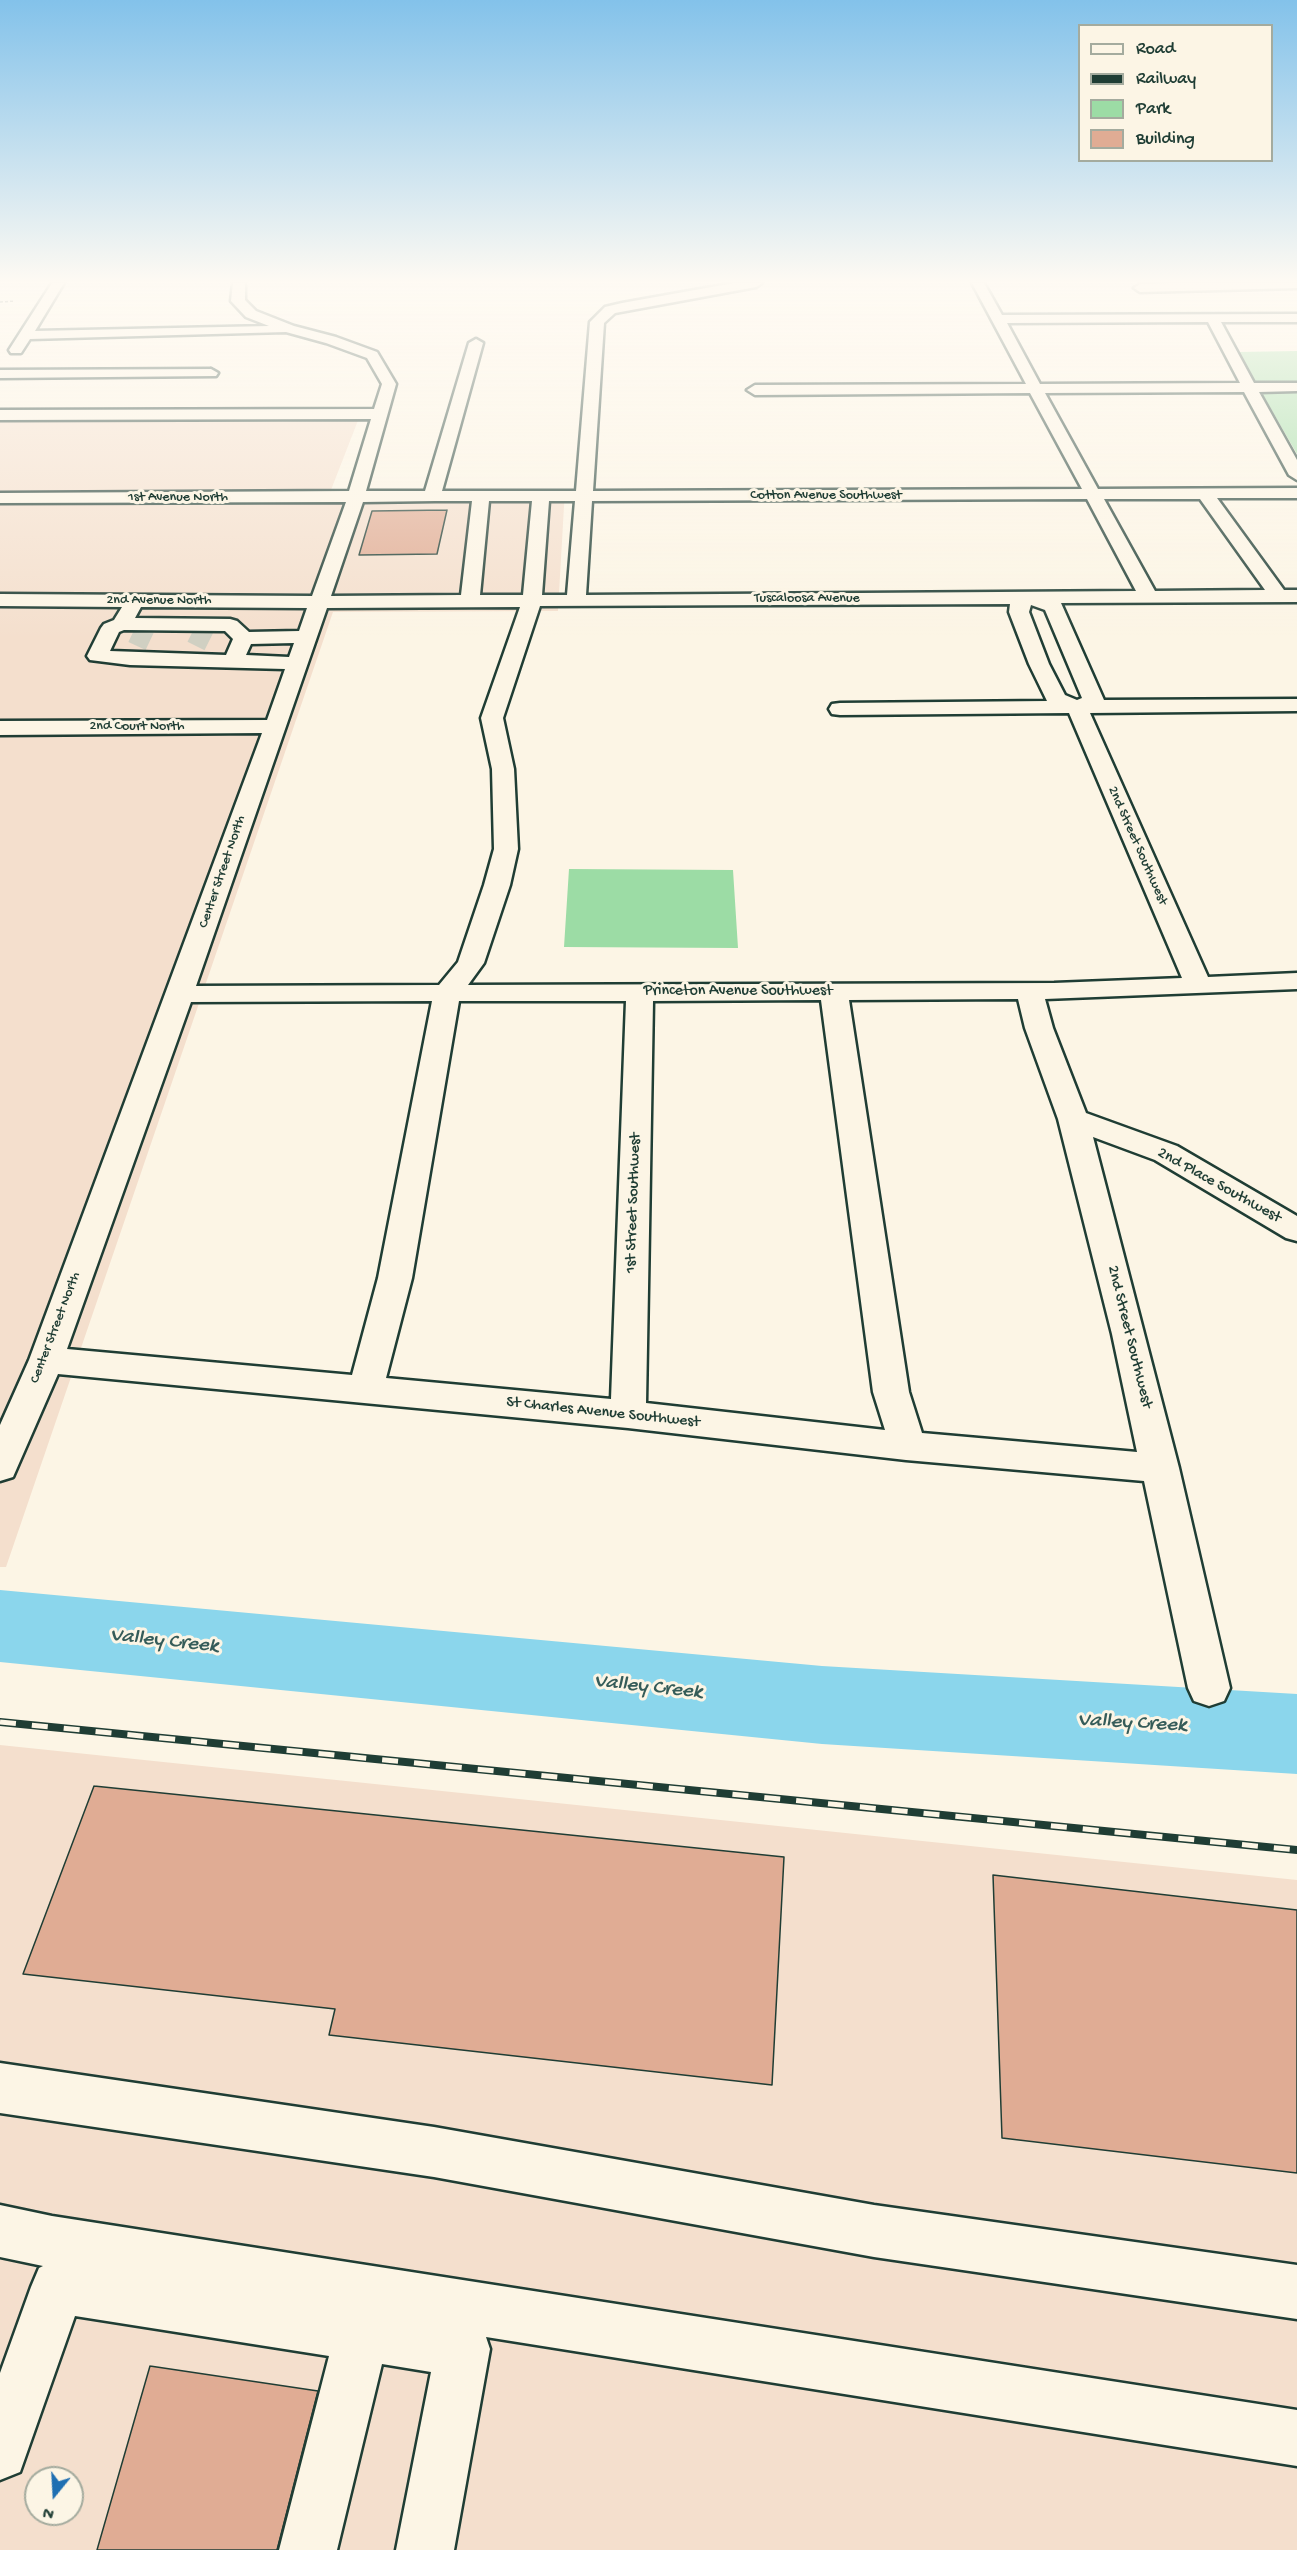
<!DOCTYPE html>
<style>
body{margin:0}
#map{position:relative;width:1297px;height:2550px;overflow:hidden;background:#fcf5e5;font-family:"Gochi Hand",sans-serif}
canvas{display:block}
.legend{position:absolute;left:1078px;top:24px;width:195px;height:138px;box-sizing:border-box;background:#fcf5e5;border:2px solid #a4ab9e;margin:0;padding:8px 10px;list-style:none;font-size:18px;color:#1f3d34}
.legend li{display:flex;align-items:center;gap:12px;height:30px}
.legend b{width:30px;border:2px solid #a4ab9e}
.north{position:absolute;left:24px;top:2466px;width:60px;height:60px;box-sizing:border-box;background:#fcf5e5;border:2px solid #a4ab9e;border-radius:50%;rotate:198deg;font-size:16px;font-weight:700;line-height:24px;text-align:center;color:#1f3d34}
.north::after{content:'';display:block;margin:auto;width:21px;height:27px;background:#1f6fb2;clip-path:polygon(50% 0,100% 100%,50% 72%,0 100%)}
</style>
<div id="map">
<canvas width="1297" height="2550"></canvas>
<ul class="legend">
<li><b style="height:8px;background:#fcf5e5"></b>Road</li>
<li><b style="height:8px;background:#1f3d34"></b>Railway</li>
<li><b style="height:16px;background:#9cdca5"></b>Park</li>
<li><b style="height:16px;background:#e0ac94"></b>Building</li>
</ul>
<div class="north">N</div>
</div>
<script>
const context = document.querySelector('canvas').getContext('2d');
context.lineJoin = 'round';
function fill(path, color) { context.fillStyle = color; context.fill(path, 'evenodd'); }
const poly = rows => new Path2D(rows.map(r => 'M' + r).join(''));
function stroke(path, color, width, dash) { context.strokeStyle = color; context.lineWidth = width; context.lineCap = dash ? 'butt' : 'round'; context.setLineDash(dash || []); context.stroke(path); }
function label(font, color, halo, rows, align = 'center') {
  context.font = font + ' "Gochi Hand",sans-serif'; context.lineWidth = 6; context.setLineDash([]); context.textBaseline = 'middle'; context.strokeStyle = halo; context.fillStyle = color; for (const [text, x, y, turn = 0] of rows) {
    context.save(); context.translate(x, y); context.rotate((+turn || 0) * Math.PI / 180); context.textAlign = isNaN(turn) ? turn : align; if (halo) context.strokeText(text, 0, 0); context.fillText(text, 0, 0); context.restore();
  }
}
fill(poly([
 [359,418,331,490,565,489,558,611,333,612,6,1567,0,1567,0,420],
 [0,1745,1297,1880,1297,2550,0,2550],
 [36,2478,72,2478,72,2514,36,2514]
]), '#f4dfcd');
fill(poly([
 [1297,351,1297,454,1238,352],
 [569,869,733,870,738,948,564,947]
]), '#9cdca5');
fill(poly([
 [0,1590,822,1666,1297,1694,1297,1774,822,1744,0,1662,0,1590]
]), '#8bd6ec');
const building = poly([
 [447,510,437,554,359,555,372,511,447,510],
 [94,1786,784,1857,772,2085,329,2035,335,2009,23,1974,94,1786],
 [993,1875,1297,1910,1297,2173,1002,2138,993,1875],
 [150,2366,318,2391,277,2550,97,2550,150,2366]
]);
fill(building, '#e0ac94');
stroke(building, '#1f3d34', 1.5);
stroke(poly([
 [137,646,145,629],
 [196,646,205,628]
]), '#d0d0c2', 19, [19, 10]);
const minor = poly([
 [52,283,64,283,35,331,269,326,246,317,231,301,233,283,245,283,245,300,256,311,294,326,336,337,377,352,396,384,366,491,425,491,469,343,476,339,483,343,442,491,576,491,590,322,605,307,622,303,734,283,762,283,756,287,615,313,604,323,593,491,1082,489,1030,393,755,395,747,390,755,385,1026,384,972,283,984,283,1002,315,1297,314,1297,322,1221,322,1254,383,1297,383,1297,391,1259,392,1297,460,1297,480,1289,475,1244,392,1045,393,1098,489,1297,488,1297,498,1217,498,1284,590,1297,590,1297,602,1061,603,1104,700,1297,699,1297,711,1090,713,1208,977,1297,973,1297,989,1045,999,1053,1028,1086,1113,1177,1146,1297,1216,1297,1241,1286,1238,1155,1160,1093,1137,1179,1468,1230,1688,1224,1701,1209,1706,1194,1701,1188,1688,1144,1481,906,1460,628,1428,58,1374,13,1477,0,1481,0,1425,29,1360,262,733,0,735,0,721,267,720,285,669,130,665,90,660,87,656,101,628,104,624,114,620,122,607,0,606,0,594,312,596,346,502,0,503,0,493,349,491,371,419,0,420,0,410,374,409,382,384,367,358,326,343,286,332,30,339,21,353,11,353,9,350,52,283],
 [1208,322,1240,383,1040,384,1007,323,1208,322],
 [1087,499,1136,591,586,595,592,501,1087,499],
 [1104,499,1200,499,1265,590,1155,591,1104,499],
 [435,501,472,501,461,595,331,596,363,502,435,501],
 [489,501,532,501,523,595,480,595,489,501],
 [549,501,575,501,567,595,542,595,549,501],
 [1010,604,1009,612,1029,664,1047,701,840,703,832,704,829,709,832,714,840,715,1069,713,1182,978,1054,983,468,985,484,963,510,885,518,849,514,769,503,718,540,606,1010,604],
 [1031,605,1045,610,1082,698,1077,700,1065,695,1049,664,1029,612,1031,605],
 [141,607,307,608,299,631,249,632,237,621,230,619,135,618,141,607],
 [520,607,481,718,492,769,494,849,484,885,458,962,439,985,196,986,327,608,520,607],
 [124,630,225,631,233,639,226,655,110,651,119,632,124,630],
 [294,643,289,657,246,655,251,644,294,643],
 [1018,999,1025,1028,1058,1119,1112,1334,1137,1452,922,1433,909,1392,849,1000,1018,999],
 [821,1000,873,1392,885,1430,646,1403,653,1001,821,1000],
 [432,1001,378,1278,352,1375,67,1349,191,1002,432,1001],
 [459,1001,626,1001,611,1399,386,1378,412,1278,459,1001],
 [1182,283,1297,283,1297,288,1140,292,1134,288,1140,284,1182,283],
 [211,369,218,373,216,376,0,378,0,370,211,369],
 [0,2063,434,2127,874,2205,1297,2265,1297,2319,874,2257,434,2177,0,2113,0,2063],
 [0,2205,52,2216,1297,2410,1297,2466,486,2337,490,2349,454,2550,396,2550,431,2372,382,2364,337,2550,279,2550,329,2356,75,2316,20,2472,0,2480,0,2373,31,2287,39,2268,43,2266,0,2257,0,2205]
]);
stroke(minor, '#1f3d34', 5);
stroke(poly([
 [0,302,15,301]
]), '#1f3d34', 1.5, [3, 2]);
fill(minor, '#fcf5e5');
const rail = poly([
 [0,1722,1297,1850]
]);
stroke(rail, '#1f3d34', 8);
stroke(rail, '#fcf5e5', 5, [16]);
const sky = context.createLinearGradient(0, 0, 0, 640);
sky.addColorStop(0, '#83c2ea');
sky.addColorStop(0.44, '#fefaf3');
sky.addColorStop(1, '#fefaf300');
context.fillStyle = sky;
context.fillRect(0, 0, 1297, 640);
label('14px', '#1f3d34', '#fcf5e5', [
 ["Cotton Avenue Southwest",826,496],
 ["1st Avenue North",178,498],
 ["Tuscaloosa Avenue",807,599],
 ["2nd Avenue North",159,601],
 ["2nd Court North",137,727],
 ["2nd Street Southwest",1137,846,66],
 ["Center Street North",223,872,-71],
 ["Center Street North",56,1328,-69]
]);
label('16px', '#1f3d34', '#fcf5e5', [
 ["Princeton Avenue Southwest",738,992],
 ["2nd Place Southwest",1219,1186,29],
 ["1st Street Southwest",634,1203,-88],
 ["2nd Street Southwest",1129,1337,76],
 ["St Charles Avenue Southwest",603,1413,6]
]);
label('italic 21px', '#355c59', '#fcf5e5', [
 ["Valley Creek",164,1642,6],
 ["Valley Creek",648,1688,6],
 ["Valley Creek",1132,1724,3]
]);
</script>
